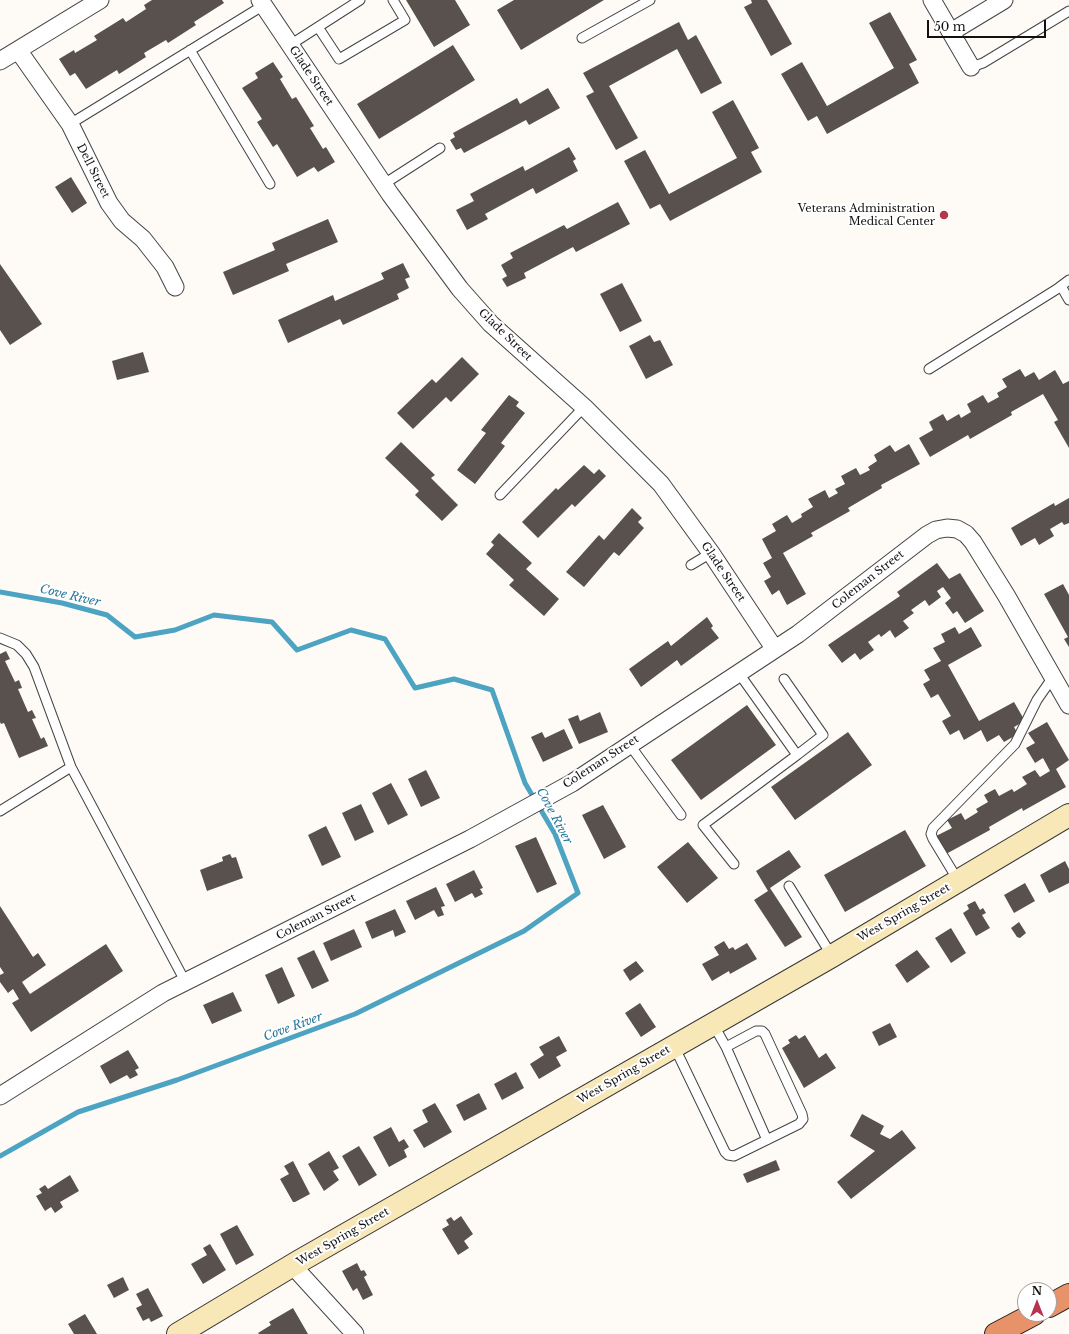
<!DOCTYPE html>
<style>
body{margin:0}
#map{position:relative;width:1069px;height:1334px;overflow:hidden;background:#fefbf6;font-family:"Libre Baskerville",serif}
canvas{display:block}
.north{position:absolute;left:1017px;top:1282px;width:40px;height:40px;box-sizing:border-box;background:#fff;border:1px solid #a0a0a0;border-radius:50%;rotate:0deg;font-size:11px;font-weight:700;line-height:16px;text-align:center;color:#111}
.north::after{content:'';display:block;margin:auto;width:14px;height:18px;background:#b6344c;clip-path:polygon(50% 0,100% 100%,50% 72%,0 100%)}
.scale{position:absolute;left:927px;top:20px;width:119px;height:18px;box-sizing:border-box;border:2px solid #111;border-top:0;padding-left:5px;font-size:12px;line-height:14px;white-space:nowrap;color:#111;-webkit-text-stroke:3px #fff;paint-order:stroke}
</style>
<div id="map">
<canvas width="1069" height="1334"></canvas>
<div class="north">N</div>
<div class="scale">50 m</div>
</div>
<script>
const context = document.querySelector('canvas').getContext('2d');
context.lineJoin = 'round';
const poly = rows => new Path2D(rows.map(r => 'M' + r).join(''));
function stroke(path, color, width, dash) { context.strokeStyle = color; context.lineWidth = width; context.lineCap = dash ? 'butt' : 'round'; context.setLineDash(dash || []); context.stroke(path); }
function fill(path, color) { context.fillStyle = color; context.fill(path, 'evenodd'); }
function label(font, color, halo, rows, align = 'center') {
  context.font = font + ' "Libre Baskerville",serif'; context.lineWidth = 4; context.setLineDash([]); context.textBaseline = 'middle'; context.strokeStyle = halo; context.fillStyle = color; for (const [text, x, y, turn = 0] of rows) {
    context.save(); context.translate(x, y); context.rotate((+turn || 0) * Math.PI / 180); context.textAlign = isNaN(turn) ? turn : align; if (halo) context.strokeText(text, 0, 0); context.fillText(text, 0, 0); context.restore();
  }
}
stroke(poly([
 [0,592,62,603,107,615,135,637,175,630,214,615,272,622,297,650,351,630,385,639,415,688,454,679,492,690,525,783,555,834,578,893,524,931,355,1014,177,1080,78,1112,0,1156]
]), '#4ca3c2', 5);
fill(poly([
 [152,0,222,0,224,3,194,22,196,25,168,43,166,40,144,53,146,57,119,74,117,70,86,89,75,73,70,76,59,59,74,50,75,53,97,40,94,36,123,18,126,22,146,9,144,5],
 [406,0,455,0,470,25,434,47],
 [514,0,604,0,521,50,497,10],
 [751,0,767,0,792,44,771,56,744,7,752,3],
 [890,12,917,60,909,64,919,83,827,134,817,116,808,121,781,74,802,62,827,106,894,68,869,23],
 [679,22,688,40,696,35,722,83,701,94,677,49,609,86,638,138,616,150,586,96,594,92,583,73],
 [453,45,475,80,379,139,357,104],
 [273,62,283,77,280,79,292,99,296,97,314,126,310,128,323,149,326,147,335,162,318,172,314,167,297,177,277,144,273,147,257,122,262,119,242,88,258,78,255,73],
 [548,88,560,108,529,125,526,120,464,153,461,148,456,150,450,140,455,137,453,133,517,98,520,104],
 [733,100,759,148,751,152,762,172,670,221,660,204,650,209,624,161,645,150,669,194,737,158,712,112],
 [569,147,576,159,573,161,578,171,536,194,533,188,485,214,488,219,467,230,456,210,474,201,470,194,523,166,525,171],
 [71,177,87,203,72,213,55,187],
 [618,202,630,224,576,252,573,247,524,273,526,278,507,287,502,279,507,276,501,265,513,258,510,253,564,225,567,229],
 [328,219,338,242,286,264,289,271,233,295,223,272,275,250,272,243],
 [403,263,410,277,405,279,409,288,397,294,399,299,343,325,340,319,288,343,278,320,333,295,335,301,384,279,381,273],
 [0,264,42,324,10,345,0,330],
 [622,283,642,321,620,332,600,294],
 [650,335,654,342,660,340,673,365,646,379,629,346],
 [143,352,149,372,117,380,112,361],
 [462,357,479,374,451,402,446,397,413,429,397,413,432,379,436,383],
 [1020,369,1025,377,1034,372,1039,380,1055,370,1063,384,1069,381,1069,448,1054,422,1058,420,1043,394,1011,412,1012,415,970,439,968,435,930,457,919,438,933,430,929,422,943,414,947,421,959,414,961,418,971,412,967,404,983,395,988,403,999,397,997,393,1007,387,1002,379],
 [509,395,519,402,516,406,525,413,501,443,505,446,475,484,457,470,486,433,481,430],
 [401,442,435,475,431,478,458,505,442,521,415,495,419,491,385,458],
 [909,444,920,464,881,485,882,488,848,508,850,511,811,533,813,536,783,553,806,594,787,605,779,590,772,595,764,581,771,577,763,563,772,558,762,539,776,531,772,524,787,515,792,523,802,517,801,514,813,507,808,499,825,490,829,498,838,493,835,489,845,484,841,476,856,468,860,475,870,470,868,467,877,461,874,455,890,445,895,452],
 [584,465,594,474,599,469,606,476,575,507,572,504,538,538,522,522,556,488,558,490],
 [1069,498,1069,523,1064,525,1062,522,1050,529,1054,536,1039,545,1035,538,1021,546,1011,528,1054,503,1055,506],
 [632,508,642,518,638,522,644,528,619,556,614,552,584,587,566,572,599,535,604,540],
 [499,533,532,563,526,569,559,599,544,616,509,585,514,580,486,554,494,545,491,542],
 [937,563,949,579,960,573,984,611,965,623,957,611,953,614,945,603,951,598,943,587,937,591,941,597,929,606,925,600,911,610,914,613,903,621,909,628,895,638,890,630,881,637,879,634,868,642,874,650,860,660,855,653,842,663,828,645,900,596,897,592],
 [1063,584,1069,595,1069,647,1064,639,1068,637,1044,594],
 [707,617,713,626,711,628,719,638,681,666,677,660,641,687,629,669,668,641,671,646],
 [955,627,959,634,971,627,982,646,948,665,979,721,1014,702,1025,721,1014,727,1018,734,1004,742,999,735,987,742,981,730,964,740,959,730,950,735,942,721,951,716,938,694,931,698,923,684,930,680,924,670,941,661,933,648,945,642,941,634],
 [6,651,10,659,5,661,15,682,19,680,22,688,18,689,28,712,32,710,36,718,32,719,41,739,44,737,48,746,19,758,4,723,1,724,0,722,0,654],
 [747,705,776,745,701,800,671,760],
 [600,712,608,732,579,744,568,719,578,715,580,721],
 [1047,722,1069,760,1056,769,1066,787,1023,811,1022,808,989,827,990,830,946,854,936,836,952,828,947,820,961,813,965,820,978,812,976,809,988,802,984,795,995,789,999,796,1012,789,1014,792,1027,784,1022,777,1035,770,1040,777,1050,771,1043,758,1035,763,1026,748,1035,743,1028,733],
 [564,729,573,748,543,762,531,737,542,732,545,738],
 [848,732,872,765,795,820,771,787],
 [426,770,440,798,421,807,408,779],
 [391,783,408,815,388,825,372,793],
 [361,804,374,832,355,841,342,813],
 [603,805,626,847,604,859,582,815],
 [326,826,341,857,322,866,308,835],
 [905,830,926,866,845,912,824,875],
 [536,837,557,884,537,893,515,846],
 [688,842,718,878,687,903,657,867],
 [789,850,801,867,770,888,802,937,785,947,754,900,768,891,756,871],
 [230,854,232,858,236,857,243,878,207,891,200,870,223,861,222,857],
 [1065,861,1069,869,1069,883,1049,893,1040,875],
 [474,870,483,888,480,889,483,894,475,898,472,893,455,902,446,884],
 [1025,883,1035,901,1014,913,1004,895],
 [436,887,445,906,441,907,444,915,438,917,434,910,415,920,406,901],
 [975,901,980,910,983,908,986,913,982,915,990,928,976,936,963,913,969,909,967,905],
 [0,906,33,957,38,953,46,965,22,982,30,994,106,944,123,971,31,1032,12,1003,19,999,13,989,8,993,0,982,0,975,4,973,0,967],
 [395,909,406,932,395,937,393,930,372,939,365,922],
 [1019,922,1026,933,1020,938,1017,937,1011,928],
 [951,928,966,953,951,963,935,938],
 [354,929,362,947,331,961,323,943],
 [724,941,729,949,733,947,735,950,747,943,757,959,730,974,729,971,712,981,702,964,719,955,714,947],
 [314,950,329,981,312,989,297,958],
 [917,950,930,967,907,983,895,965],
 [636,961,644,971,630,981,623,970],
 [282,967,295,996,278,1004,265,975],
 [233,992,242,1011,212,1024,203,1005],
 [640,1003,656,1027,641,1037,625,1013],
 [890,1023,897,1037,879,1046,872,1032],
 [796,1035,799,1039,805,1035,819,1058,826,1053,836,1068,804,1088,782,1048,790,1043,788,1040],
 [559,1036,567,1051,556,1057,561,1066,539,1079,530,1064,544,1055,539,1047],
 [128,1050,139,1068,135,1070,138,1075,130,1079,127,1075,110,1084,100,1066],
 [516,1072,524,1088,502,1100,494,1084],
 [479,1093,487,1109,464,1121,456,1105],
 [435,1103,452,1132,424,1148,413,1130,428,1122,422,1110],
 [862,1114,884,1126,880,1134,890,1139,902,1130,916,1148,851,1199,837,1182,875,1151,850,1136],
 [391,1127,399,1142,404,1139,409,1147,404,1150,407,1157,389,1167,373,1137],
 [359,1146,377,1175,359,1186,342,1156],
 [329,1151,339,1168,333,1171,339,1180,324,1191,308,1164],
 [776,1160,780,1170,747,1183,743,1174],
 [293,1161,310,1194,295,1202,293,1202,280,1179,289,1174,284,1166],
 [70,1175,79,1191,60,1202,63,1207,55,1213,51,1207,45,1211,36,1196,42,1193,39,1189,45,1185,48,1189],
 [461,1216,473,1234,464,1241,469,1248,458,1255,442,1229,449,1225,446,1220,451,1217,454,1221],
 [237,1225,254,1255,236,1265,220,1234],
 [210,1244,226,1270,203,1284,191,1264,207,1255,203,1248],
 [357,1263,361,1271,364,1270,367,1275,364,1277,373,1295,363,1300,357,1288,353,1291,342,1271],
 [123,1277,129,1290,114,1298,107,1285],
 [148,1288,163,1316,151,1322,149,1318,143,1321,136,1308,142,1305,136,1294],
 [293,1308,308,1334,259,1334,258,1333,271,1325,269,1322],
 [85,1314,97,1334,74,1334,68,1324]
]), '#59514e');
const service = poly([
 [318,27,339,59,405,20,393,0],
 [582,38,650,0],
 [290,45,360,0],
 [190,50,270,184],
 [971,67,983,63,1069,11],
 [70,124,264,5],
 [384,184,440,148],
 [1061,286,1069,300],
 [929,369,1057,289,1069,280],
 [500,495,584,407],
 [691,565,711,553],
 [0,638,17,645,26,654,34,667,71,767],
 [784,679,823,735,797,755],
 [629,744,681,815],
 [0,811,71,767,186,983],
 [734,864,703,825,797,755,738,672],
 [959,882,933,839,931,834,933,828,1015,744,1037,700,1053,677],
 [789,886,832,956],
 [674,1046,725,1152,728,1155,734,1156,799,1124,803,1119,802,1114,765,1034,762,1031,756,1031,726,1047,713,1024],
 [726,1047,767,1140]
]);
const minor = poly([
 [260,0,390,194,460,289,491,324,584,407,661,484,711,553,774,648],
 [932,0,971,67],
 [951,32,1004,0],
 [18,50,70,124,109,203,122,221,143,239,165,267,175,287],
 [0,61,100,0],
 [0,1096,163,993,470,839,572,783,798,634,927,535,936,530,947,528,957,529,966,534,973,542,1006,595,1069,705],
 [293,1266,355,1334]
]);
const secondary = poly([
 [178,1334,298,1262,832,956,1069,815]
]);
const motorway = poly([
 [1049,1306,1069,1295],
 [996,1334,1034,1314]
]);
stroke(service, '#444', 11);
stroke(minor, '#444', 19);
stroke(secondary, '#333', 24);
stroke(motorway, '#222', 24);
stroke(service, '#fff', 9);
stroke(minor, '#fff', 17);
stroke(secondary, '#f8e8b7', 22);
stroke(motorway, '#e8926a', 22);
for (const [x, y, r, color] of [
 [944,215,5,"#b6344c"]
]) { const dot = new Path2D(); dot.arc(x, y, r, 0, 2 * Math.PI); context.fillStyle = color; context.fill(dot); stroke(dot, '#fff', 1.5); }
label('11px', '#111', '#fff', [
 ["Glade Street",311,76,56],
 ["Dell Street",93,171,63],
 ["Glade Street",505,335,44],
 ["Glade Street",723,572,56],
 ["Coleman Street",868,580,-38],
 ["Coleman Street",601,762,-33],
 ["West Spring Street",904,913,-30],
 ["Coleman Street",316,917,-27],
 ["West Spring Street",624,1075,-30],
 ["West Spring Street",343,1237,-30]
]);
label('11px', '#111', '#fff', [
 ["Veterans Administration",935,209],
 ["Medical Center",935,222]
], 'right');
label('italic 12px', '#247699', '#fff', [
 ["Cove River",70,596,13],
 ["Cove River",554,816,62],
 ["Cove River",293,1027,-20]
]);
</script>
